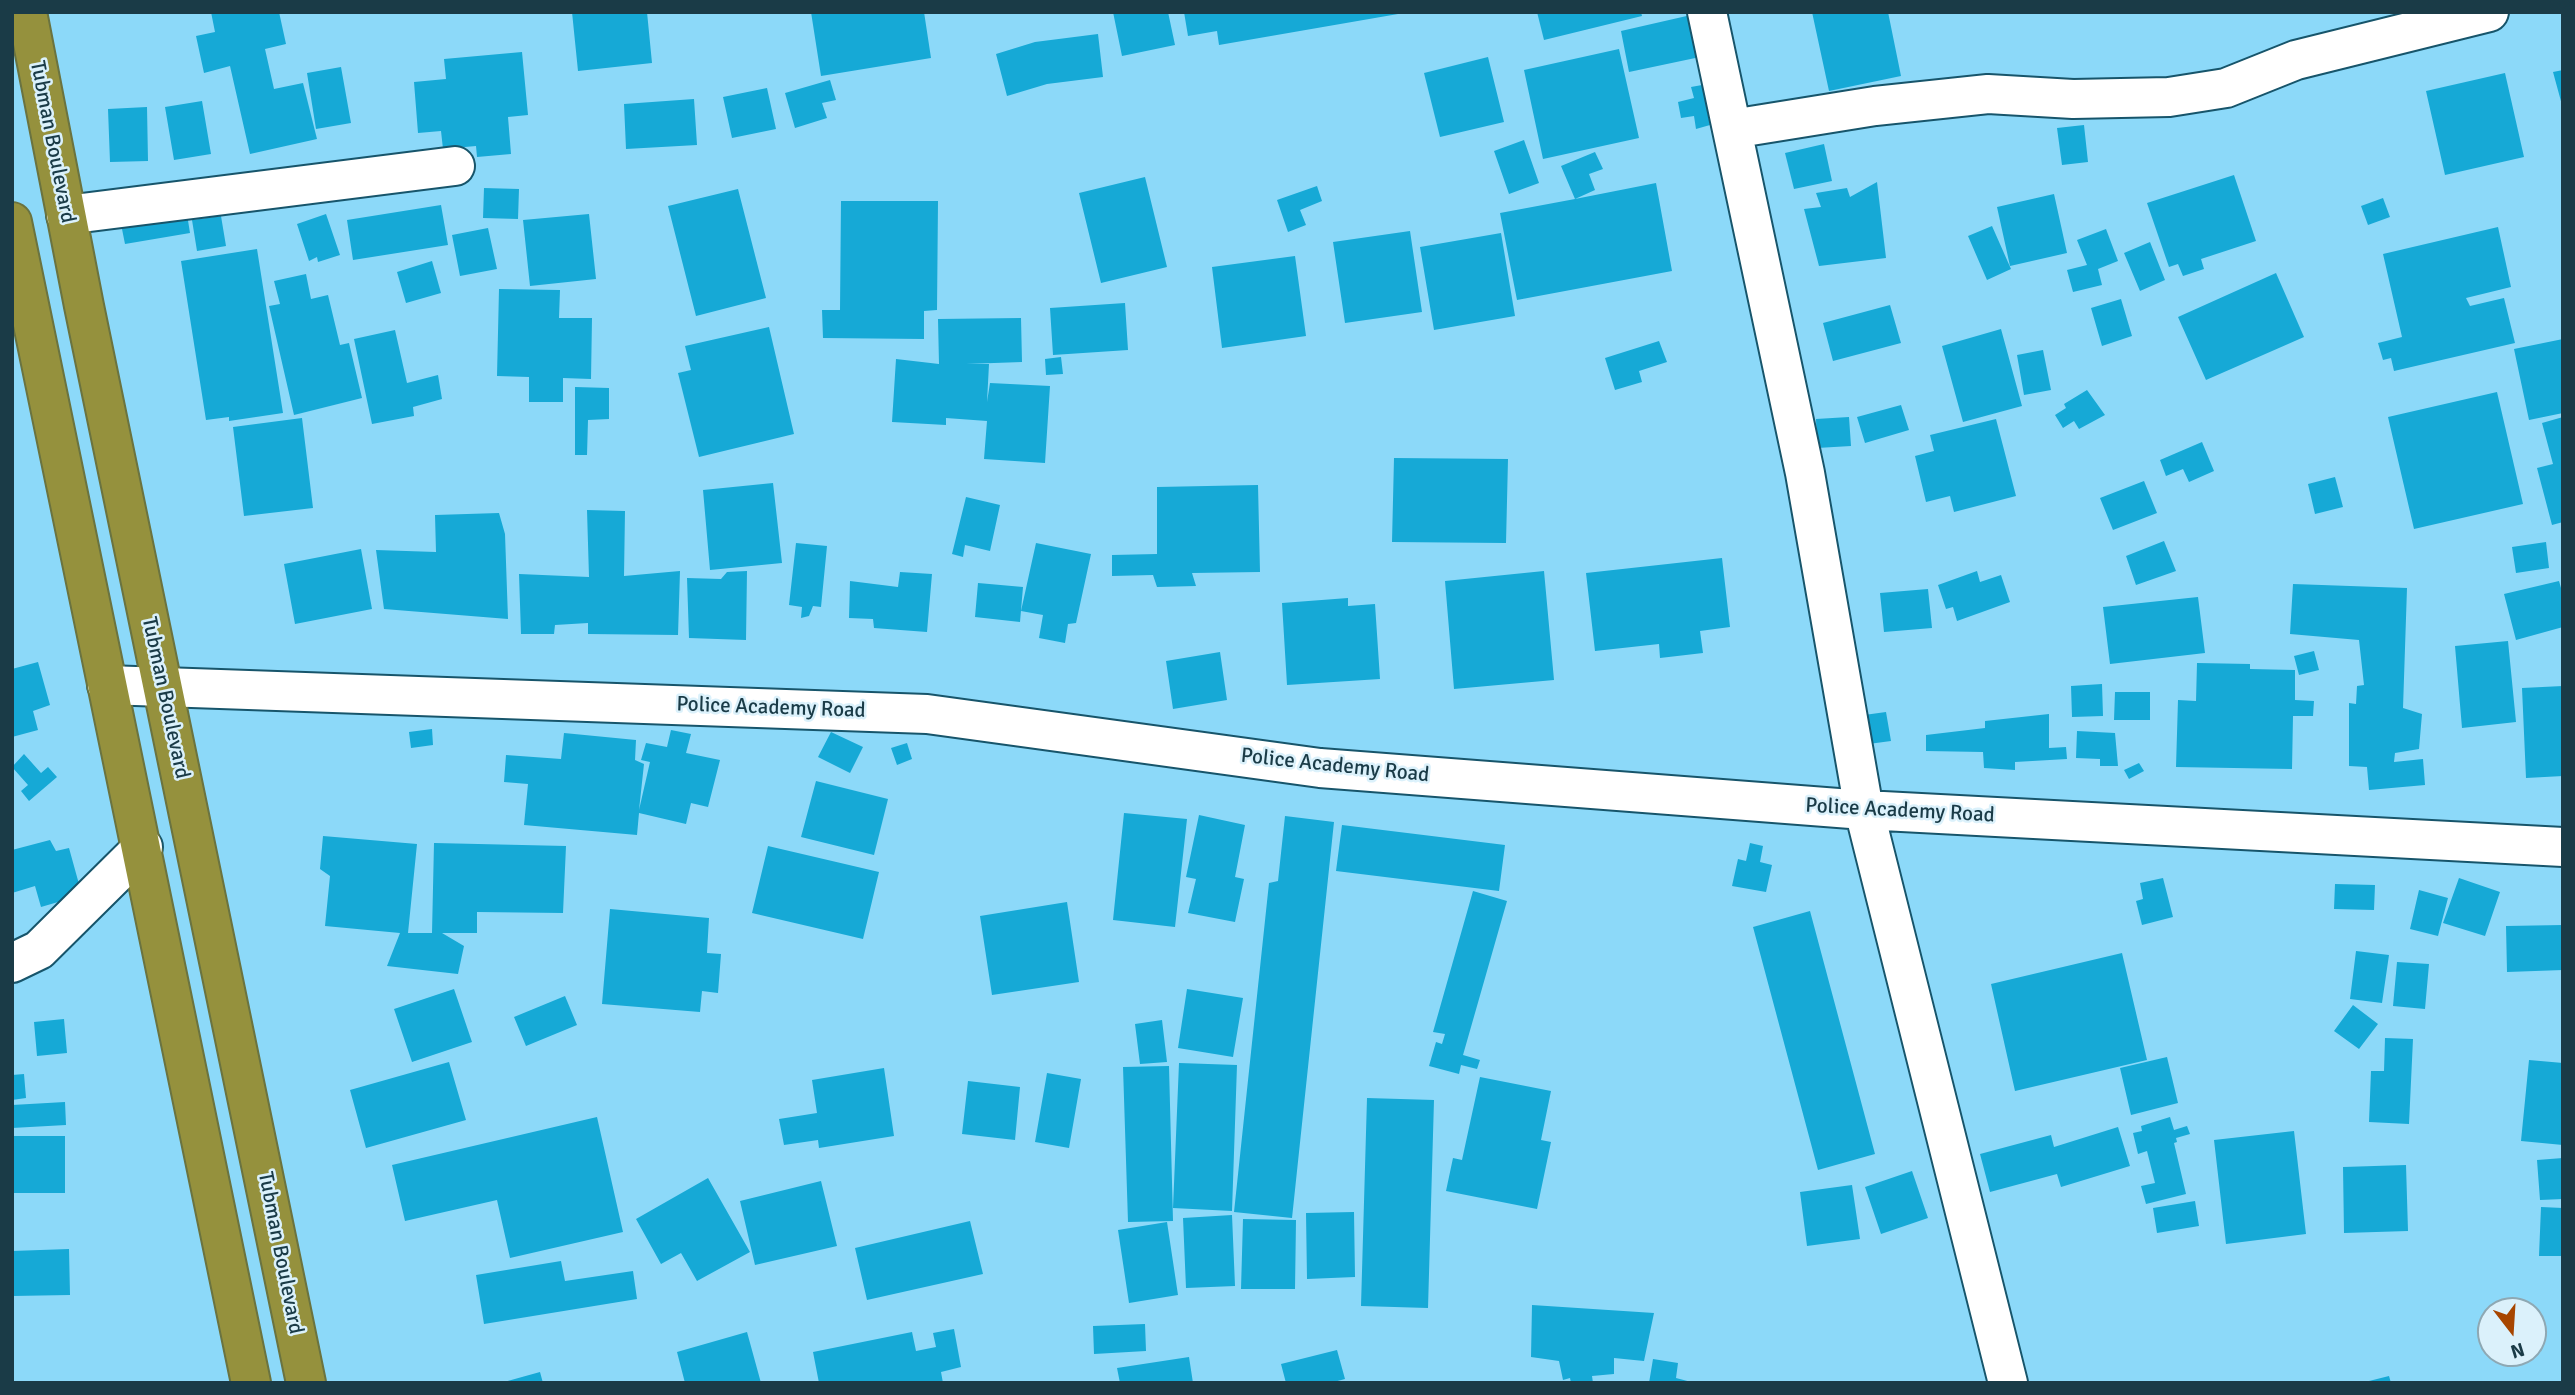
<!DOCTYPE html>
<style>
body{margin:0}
#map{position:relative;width:2575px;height:1395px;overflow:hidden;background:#8cd9f9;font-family:Signika,sans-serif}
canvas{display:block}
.frame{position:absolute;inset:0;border:14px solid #1a3b47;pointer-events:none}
.north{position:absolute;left:2477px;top:1297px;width:70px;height:70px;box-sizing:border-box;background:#dbf1fb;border:2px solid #8ea8b3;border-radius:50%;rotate:163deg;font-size:19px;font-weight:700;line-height:28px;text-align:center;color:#1a3b47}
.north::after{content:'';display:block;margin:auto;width:24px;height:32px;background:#a74600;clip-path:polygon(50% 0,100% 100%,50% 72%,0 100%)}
</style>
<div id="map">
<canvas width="2575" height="1395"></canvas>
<div class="frame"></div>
<div class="north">N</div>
</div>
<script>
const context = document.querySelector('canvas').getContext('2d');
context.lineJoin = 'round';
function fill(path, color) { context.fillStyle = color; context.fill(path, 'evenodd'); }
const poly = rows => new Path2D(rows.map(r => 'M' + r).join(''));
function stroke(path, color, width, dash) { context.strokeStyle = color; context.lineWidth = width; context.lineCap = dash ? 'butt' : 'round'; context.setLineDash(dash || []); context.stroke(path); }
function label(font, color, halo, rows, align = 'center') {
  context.font = font + ' Signika,sans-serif'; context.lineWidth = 5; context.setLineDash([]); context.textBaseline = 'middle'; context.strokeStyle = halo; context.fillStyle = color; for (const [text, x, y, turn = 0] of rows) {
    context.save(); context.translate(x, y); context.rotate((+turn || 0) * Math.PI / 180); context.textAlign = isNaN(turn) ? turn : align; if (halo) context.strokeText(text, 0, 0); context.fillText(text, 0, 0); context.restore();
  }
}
fill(poly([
 [211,12,279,12,286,44,265,49,274,89,303,83,317,139,250,154,230,66,204,73,196,36,215,32],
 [572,12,647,12,652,63,578,71],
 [811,12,924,12,931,58,821,76],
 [1113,12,1168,12,1175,45,1122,56],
 [1184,12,1398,12,1398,14,1219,45,1217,31,1188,36],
 [1537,12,1641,12,1642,16,1544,40],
 [1812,12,1888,12,1901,76,1829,91],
 [1691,15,1700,57,1629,72,1621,31],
 [1098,34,1103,77,1047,84,1007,96,996,54,1035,42],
 [1619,49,1639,138,1543,159,1524,70],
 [522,52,528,115,508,117,511,154,477,157,476,146,443,149,441,131,418,133,414,82,446,79,444,59],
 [1488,57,1504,122,1440,137,1424,73],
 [341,67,351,123,316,129,307,73],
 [2563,70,2563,105,2562,105,2553,72],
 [2505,73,2524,157,2445,175,2426,91],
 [830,80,836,100,822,103,827,118,795,128,785,93],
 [1702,85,1710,125,1696,129,1694,116,1681,118,1678,102,1694,98,1691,87],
 [767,88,776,129,732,138,723,97],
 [694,99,697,145,626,149,624,104],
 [202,101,211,154,174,160,165,107],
 [147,107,148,161,110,162,108,109],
 [2084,125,2088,162,2062,165,2057,128],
 [1524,140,1539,183,1509,194,1494,151],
 [1824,144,1832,181,1794,189,1785,153],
 [1595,152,1603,169,1589,174,1595,190,1575,199,1656,183,1672,271,1517,300,1500,213,1575,199,1561,166],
 [2234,175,2256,241,2201,259,2204,269,2183,276,2178,264,2169,267,2147,203],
 [1145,177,1167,267,1101,283,1079,193],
 [1877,182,1886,258,1819,266,1804,209,1821,207,1816,193,1847,188,1850,197],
 [1317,186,1322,201,1300,210,1306,225,1288,232,1277,200],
 [484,188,519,189,518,219,483,218],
 [738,189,766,298,696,316,668,206],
 [2054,194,2067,253,2010,266,1997,207],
 [2383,198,2390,217,2368,225,2361,206],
 [841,201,938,201,937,310,924,311,924,339,823,338,822,310,840,310],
 [441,205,448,245,353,260,347,220],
 [186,208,190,233,125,244,120,219],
 [326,214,340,255,318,262,317,257,309,261,297,224],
 [589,214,596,279,530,286,523,220],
 [221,216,226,246,197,251,192,220],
 [1992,226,2011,269,1987,280,1968,236],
 [2498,227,2511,287,2466,298,2470,306,2504,298,2515,343,2394,371,2391,358,2383,360,2378,343,2402,337,2383,254],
 [488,228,497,269,460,276,452,235],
 [2106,229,2118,261,2098,269,2102,285,2073,292,2067,270,2087,265,2077,240],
 [1410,231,1422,312,1345,323,1333,242],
 [1501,233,1515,316,1434,330,1420,247],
 [2150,242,2165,280,2140,291,2124,253],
 [257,249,283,413,229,421,229,417,206,420,181,261],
 [1295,256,1306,336,1222,348,1212,267],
 [432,261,441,293,406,303,397,272],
 [2276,273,2304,337,2206,380,2178,317],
 [306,274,311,299,328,295,340,345,349,343,362,398,294,415,269,306,280,304,274,281],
 [499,289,560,290,559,318,592,318,591,379,563,378,563,402,529,402,529,377,497,376],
 [2121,299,2132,336,2102,346,2091,308],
 [1125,303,1128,350,1053,355,1050,308],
 [1890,305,1901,343,1833,361,1823,323],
 [1021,318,1022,362,966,364,989,364,987,402,990,383,1050,386,1045,463,984,459,987,421,946,418,946,425,892,422,896,359,939,364,938,319],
 [769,327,794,434,699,457,678,373,691,370,685,346],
 [2001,329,2022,406,1963,422,1942,346],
 [395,330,407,383,438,375,442,399,413,407,414,416,372,424,354,339],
 [2563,339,2563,413,2529,420,2514,349],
 [1659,341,1667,362,1639,371,1642,382,1615,390,1605,358],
 [2043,350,2051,390,2024,395,2017,355],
 [1061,357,1063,374,1046,375,1045,359],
 [575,387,609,388,609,419,588,420,587,455,575,455],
 [2087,390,2105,415,2079,429,2074,421,2063,428,2055,415,2066,408,2064,404],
 [2497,392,2523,504,2414,529,2388,417],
 [1901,405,1909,430,1865,443,1857,417],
 [1849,417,1851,446,1817,448,1816,419],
 [2563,417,2563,522,2552,525,2537,468,2553,464,2542,423],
 [302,418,313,508,244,516,233,427],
 [1996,419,2016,496,1954,512,1950,496,1926,502,1915,456,1934,451,1930,435],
 [2202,442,2214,471,2189,482,2183,469,2166,476,2160,460],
 [1394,458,1508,459,1506,543,1392,542],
 [2335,477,2343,507,2315,514,2308,484],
 [2144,481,2157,513,2113,530,2100,498],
 [773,483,782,563,710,570,703,490],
 [1258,485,1260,572,1192,573,1196,586,1157,587,1153,575,1112,576,1112,555,1157,554,1157,487],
 [966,497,1000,505,990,551,965,545,963,557,952,554],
 [587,510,625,511,624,576,680,571,678,635,588,634,588,623,555,625,554,634,521,634,519,574,589,577],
 [499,513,505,534,508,619,384,609,376,550,436,552,435,515],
 [2164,541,2176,571,2136,585,2126,556],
 [2546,542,2549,568,2516,573,2512,547],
 [796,543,827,546,821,607,813,606,809,616,801,618,802,607,789,605],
 [1036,543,1091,554,1076,623,1068,624,1065,643,1039,638,1043,615,1021,611],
 [361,549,372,609,295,624,284,564],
 [1722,558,1730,627,1700,631,1703,653,1660,658,1659,644,1595,651,1586,573],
 [747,571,746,640,689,638,687,578,721,579,727,572],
 [1544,571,1554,680,1454,689,1445,581],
 [1977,571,1980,582,2001,575,2010,602,1957,621,1953,607,1946,609,1938,585],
 [900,572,932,574,927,632,874,628,873,619,849,618,850,581,898,587],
 [2559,581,2563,595,2563,627,2516,640,2504,594],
 [978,583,1023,587,1020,622,975,617],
 [2293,584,2407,588,2403,708,2422,714,2419,749,2395,753,2394,762,2423,759,2425,785,2369,790,2367,767,2349,766,2349,703,2356,704,2357,686,2364,685,2359,640,2290,634],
 [1928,589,1932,628,1884,632,1880,593],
 [2198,597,2205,653,2110,664,2103,607],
 [1348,598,1348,606,1375,604,1380,679,1287,685,1282,603],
 [2508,641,2516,722,2462,728,2455,646],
 [2314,651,2319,670,2299,675,2294,656],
 [1220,652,1227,700,1173,709,1166,661],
 [38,662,50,705,33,711,38,730,12,737,12,669],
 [2197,663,2250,664,2250,669,2295,670,2295,700,2314,701,2313,716,2293,716,2292,769,2176,767,2178,700,2196,701],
 [2102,684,2103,716,2072,717,2071,686],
 [2563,686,2563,776,2526,778,2522,688],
 [2115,692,2150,692,2150,720,2114,720],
 [1886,712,1891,741,1861,745,1857,716],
 [2049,714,2049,748,2066,747,2067,759,2015,762,2015,770,1984,768,1983,752,1926,751,1926,735,1985,728,1985,721],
 [432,729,433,745,411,748,409,732],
 [671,730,691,734,686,753,720,760,708,807,691,803,686,824,639,813,637,835,524,825,528,784,504,782,506,755,561,759,564,733,636,740,635,760,644,764,639,810,650,762,641,760,646,743,667,747],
 [2077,731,2115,733,2118,766,2100,766,2100,759,2076,758],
 [831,732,863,747,850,773,818,757],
 [907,743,912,759,897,765,891,748],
 [24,754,41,773,48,767,57,777,29,801,21,791,28,785,12,767],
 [2139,763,2144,771,2129,779,2124,770],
 [816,781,888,799,874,855,801,837],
 [1124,813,1187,819,1175,927,1113,920],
 [1199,815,1245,825,1235,877,1244,879,1235,922,1188,913,1196,879,1186,877],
 [1285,816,1334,822,1292,1218,1234,1212,1269,883,1278,881],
 [1342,825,1505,845,1499,891,1336,871],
 [323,836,417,844,408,933,432,933,434,843,566,846,563,913,477,912,477,933,442,933,464,946,458,974,387,966,400,933,325,926,330,876,320,869],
 [50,840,56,851,69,848,82,895,41,907,35,886,12,893,12,850],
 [1750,843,1763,846,1760,862,1772,865,1766,892,1732,886,1738,859,1746,861],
 [768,846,879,872,863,939,752,913],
 [2163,878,2173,917,2142,925,2136,901,2143,899,2140,883],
 [2459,878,2500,892,2485,936,2443,923],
 [2335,884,2375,885,2374,910,2334,909],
 [2419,890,2448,898,2438,936,2410,929],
 [1473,891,1507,901,1463,1055,1480,1060,1477,1069,1461,1065,1459,1074,1429,1066,1436,1042,1442,1044,1445,1034,1433,1032],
 [1067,902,1079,982,992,995,980,916],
 [610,909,709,918,707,953,721,954,718,993,702,991,700,1012,602,1004],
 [1810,911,1875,1154,1818,1170,1753,927],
 [2563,925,2563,970,2507,972,2506,926],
 [2356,951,2389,955,2382,1003,2350,999],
 [2122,953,2147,1060,2015,1091,1991,984],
 [2397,962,2429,964,2425,1009,2393,1006],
 [454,989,472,1042,412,1062,394,1009],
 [1187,989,1243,998,1233,1057,1178,1048],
 [565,996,577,1025,526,1046,514,1017],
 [2353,1005,2378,1024,2359,1049,2334,1031],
 [64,1019,67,1053,37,1056,34,1022],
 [1162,1020,1167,1062,1140,1064,1135,1024],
 [2385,1038,2413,1039,2409,1124,2369,1122,2371,1071,2384,1071],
 [2167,1057,2178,1103,2131,1115,2120,1068],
 [2529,1060,2563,1063,2563,1145,2521,1141],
 [449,1062,466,1120,366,1148,350,1090],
 [1179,1063,1237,1065,1232,1211,1173,1208],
 [1169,1066,1173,1221,1128,1222,1123,1067],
 [884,1068,894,1136,819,1148,818,1140,784,1145,779,1119,817,1113,812,1080],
 [1047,1073,1081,1079,1069,1148,1035,1142],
 [24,1074,26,1098,12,1100,12,1075],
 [1480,1077,1551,1091,1541,1140,1551,1142,1537,1209,1446,1191,1453,1158,1462,1160],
 [968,1081,1020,1087,1015,1140,962,1134],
 [1367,1098,1434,1100,1428,1308,1361,1306],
 [65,1102,66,1125,12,1128,12,1105],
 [597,1117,623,1232,510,1258,497,1200,405,1221,392,1165],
 [2170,1117,2174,1130,2187,1126,2190,1134,2176,1138,2177,1142,2174,1143,2186,1194,2146,1204,2141,1186,2155,1183,2147,1151,2138,1154,2133,1133,2142,1131,2141,1126],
 [2118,1127,2130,1166,2061,1187,2057,1174,1990,1192,1980,1154,2051,1135,2054,1147],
 [2294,1131,2306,1234,2226,1244,2214,1140],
 [12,1136,65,1136,65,1193,12,1193],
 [2563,1158,2563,1199,2540,1200,2537,1160],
 [2406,1165,2408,1231,2344,1233,2343,1167],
 [1912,1171,1928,1218,1881,1234,1865,1187],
 [708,1178,750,1252,697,1281,681,1253,661,1264,636,1219],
 [821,1181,837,1246,755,1265,740,1201],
 [1852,1185,1860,1239,1807,1246,1800,1192],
 [2195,1201,2199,1226,2157,1233,2153,1208],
 [2541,1207,2563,1208,2563,1256,2539,1256],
 [1354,1212,1355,1277,1307,1279,1306,1213],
 [1232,1215,1235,1286,1186,1288,1183,1218],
 [1243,1219,1296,1220,1295,1289,1241,1289],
 [970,1221,983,1274,867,1300,855,1248],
 [1167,1222,1178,1295,1129,1303,1118,1230],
 [69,1249,70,1295,12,1296,12,1251],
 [561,1261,565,1281,633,1271,637,1299,484,1324,476,1275],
 [1532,1305,1654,1313,1644,1361,1614,1358,1614,1374,1592,1376,1593,1383,1571,1383,1570,1378,1563,1380,1559,1361,1531,1357],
 [1145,1324,1146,1351,1094,1354,1093,1326],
 [954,1329,961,1367,941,1372,943,1383,819,1383,813,1352,912,1332,916,1351,936,1347,933,1333],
 [747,1332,761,1383,685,1383,677,1352],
 [1337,1350,1345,1379,1330,1383,1286,1383,1281,1364],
 [1189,1357,1193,1383,1120,1383,1117,1368],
 [1653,1359,1678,1363,1676,1378,1695,1383,1649,1383],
 [540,1372,543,1383,505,1383,504,1382],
 [2389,1376,2391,1383,2365,1383,2365,1382]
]), '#16a9d6');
const street = poly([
 [1707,12,1805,473,1864,810,2008,1383],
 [1732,129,1875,106,1988,94,2073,99,2169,97,2226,88,2296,60,2489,12],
 [66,215,455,166],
 [107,685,927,714,1320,768,1864,810,2563,847],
 [12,963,39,950,143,847]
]);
const highway = poly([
 [27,12,84,306,306,1383],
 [12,222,251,1383]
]);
stroke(street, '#17556b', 42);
stroke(highway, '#6a7340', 42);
stroke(street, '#fff', 38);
stroke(highway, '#95913d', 38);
label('21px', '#1a3b47', '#dbf1fb', [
 ["Tubman Boulevard",52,142,79],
 ["Tubman Boulevard",165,698,78],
 ["Police Academy Road",771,708,2],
 ["Police Academy Road",1335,766,6],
 ["Police Academy Road",1900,811,3],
 ["Tubman Boulevard",280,1253,79]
]);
</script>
